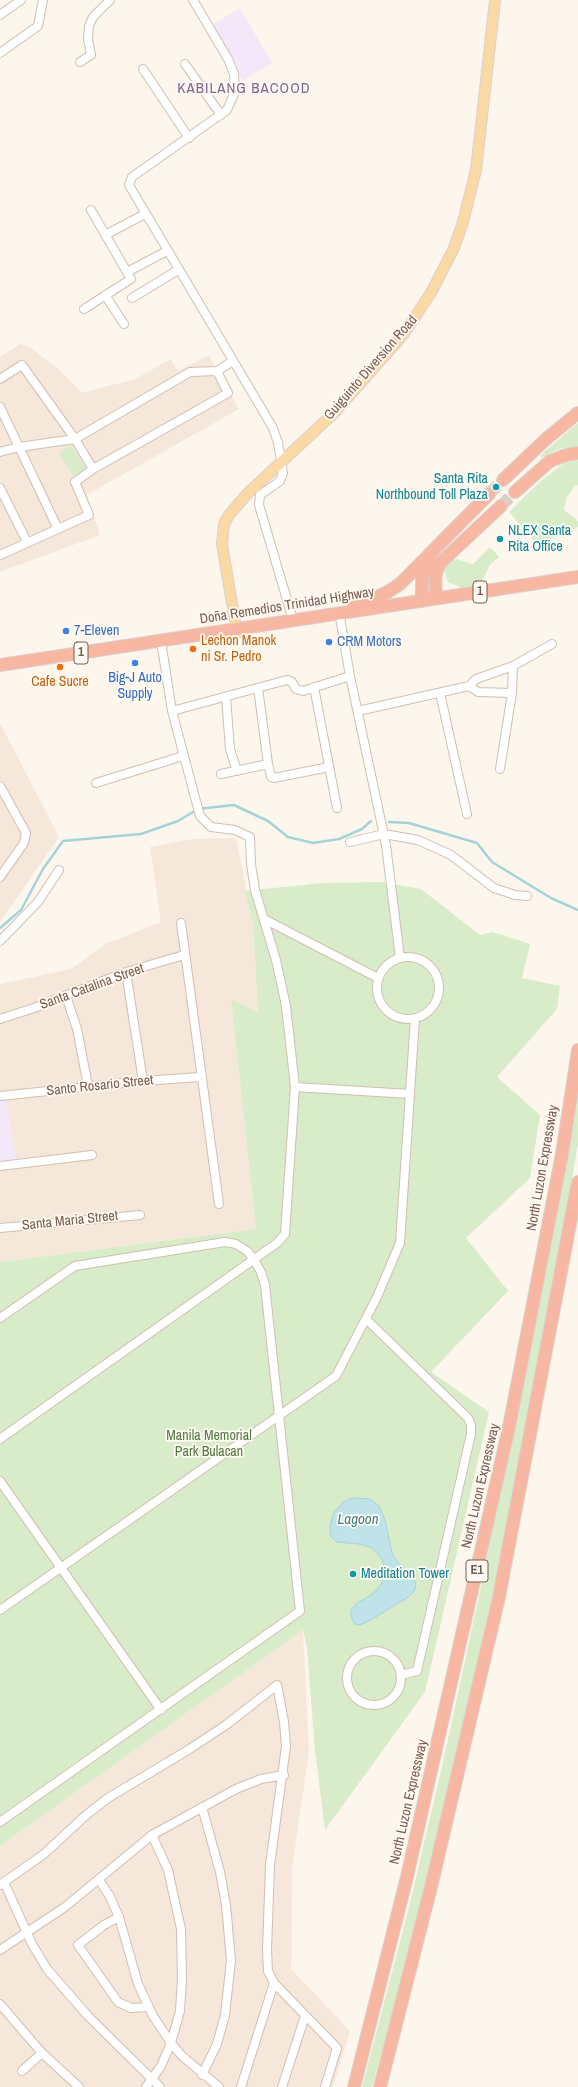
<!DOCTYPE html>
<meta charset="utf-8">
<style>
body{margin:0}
canvas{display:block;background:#fdf6ec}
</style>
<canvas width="578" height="2087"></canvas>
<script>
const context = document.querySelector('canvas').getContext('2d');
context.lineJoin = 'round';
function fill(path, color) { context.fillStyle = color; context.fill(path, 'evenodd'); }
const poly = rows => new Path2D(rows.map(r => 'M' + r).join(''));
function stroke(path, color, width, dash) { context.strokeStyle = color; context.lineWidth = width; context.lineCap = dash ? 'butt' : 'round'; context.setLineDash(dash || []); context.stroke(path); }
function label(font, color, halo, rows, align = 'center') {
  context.font = font + ' "Archivo Narrow",sans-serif'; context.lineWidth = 3.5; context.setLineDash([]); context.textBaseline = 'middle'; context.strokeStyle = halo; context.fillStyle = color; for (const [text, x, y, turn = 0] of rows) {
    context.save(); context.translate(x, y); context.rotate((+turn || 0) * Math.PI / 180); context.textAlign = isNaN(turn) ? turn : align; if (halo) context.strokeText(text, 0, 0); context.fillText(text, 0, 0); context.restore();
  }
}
fill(poly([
 [20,344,30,347,59,370,82,393,135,379,171,359,178,371,209,355,239,409,87,495,100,535,0,572,0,357],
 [1,725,59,837,0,922,0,726],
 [236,838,253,924,258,1012,231,999,256,1229,0,1262,0,984,71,969,105,944,161,922,150,847,193,839],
 [303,1630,309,1752,292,1869,291,1969,350,2031,333,2087,0,2087,0,1846]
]), '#f5e8da');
fill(poly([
 [240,8,272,63,242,81,210,26],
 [0,1100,6,1100,16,1159,0,1161]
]), '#f3e8fa');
fill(poly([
 [578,423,578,448,567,447,556,450,541,458,540,457,546,450],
 [71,445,86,469,74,477,59,453],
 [578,460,578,486,576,484,567,497,564,510,578,521,578,527,538,545,509,512,541,481,564,463],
 [490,547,499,557,490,565,480,585,462,588,448,582,445,572,446,566,451,560,457,559,473,564],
 [382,882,421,889,480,935,493,932,530,944,522,978,560,986,557,1009,497,1077,540,1115,530,1178,466,1238,508,1291,431,1372,489,1412,425,1692,325,1830,315,1751,307,1647,303,1630,0,1846,0,1262,256,1229,231,999,258,1012,253,924,245,891,322,883],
 [578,1078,578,1143,540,1373,493,1592,411,1947,372,2087,362,2087,409,1907,444,1758,480,1591,517,1411]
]), '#d8ecc9');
const water = poly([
 [353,1498,370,1499,379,1506,385,1520,392,1553,398,1563,412,1574,416,1584,415,1590,410,1596,369,1621,359,1625,355,1624,351,1617,351,1610,358,1602,365,1599,376,1591,383,1581,386,1573,382,1559,372,1548,359,1544,337,1542,331,1537,330,1526,333,1514,343,1502,353,1498]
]);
fill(water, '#bfe3e8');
stroke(water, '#a5d3da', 1);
stroke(poly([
 [389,822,409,823,477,843,492,862,551,898,578,910],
 [0,928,21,910,43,869,63,841,141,834,178,821,198,809,234,805,268,821,288,837,313,843,339,839,362,829,371,821]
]), '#a5d3da', 2.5);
stroke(poly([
 [489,494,503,480],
 [501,506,515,492]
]), '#dcd0c4', 12, [12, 6]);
const minor = poly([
 [193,0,228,59,234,74,235,92,227,110,132,177,129,185,273,428,278,443,283,473,280,481,260,495,259,505,293,620],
 [0,15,21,0],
 [0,53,38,26,43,0],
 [80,62,91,55,88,39,89,26,93,17,110,0],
 [185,64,221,115],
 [143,69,189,138],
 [105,235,145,214],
 [127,272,167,251],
 [105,295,124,324],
 [132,298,178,270],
 [84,309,131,279,91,210],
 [0,379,22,365,75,439,93,469],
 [0,407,58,529],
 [0,452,19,447,75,439,190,372,217,371,233,361],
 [0,488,27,542],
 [0,555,89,515,75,482,93,469,228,393,217,371],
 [339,612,350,676,386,845,400,958],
 [469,686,478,692,512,693],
 [314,687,337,808],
 [258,688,268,764,271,777,274,778,329,767],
 [440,693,467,814],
 [226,697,230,749,237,771],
 [172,711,287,680,292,682,296,689,303,691,350,676],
 [358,711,469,686,476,679,513,666,552,644],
 [500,769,512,693,513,666],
 [221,774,268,764],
 [96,783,183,756],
 [0,786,26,833,24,843,0,877],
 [350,842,384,834,418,840,451,855,494,888,515,895,527,896],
 [264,919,378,978],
 [181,923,219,1204],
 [0,941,38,902,59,870],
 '377 988a31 31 0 1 1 62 0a31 31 0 1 1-62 0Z',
 [126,972,143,1081],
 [66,996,77,1029,88,1086],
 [0,1019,34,1008,126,972,184,955],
 [295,1087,410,1094],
 [0,1096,143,1081,200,1077],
 [0,1166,92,1155],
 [0,1228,140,1215],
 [0,1318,75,1266,225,1242,236,1244,247,1251,254,1260,261,1272,265,1285,300,1611,0,1822],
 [366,1319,468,1418,471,1425,471,1434,417,1671,401,1675],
 [0,1439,277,1243,285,1234,295,1087,286,1006,276,960,255,890,251,864,250,837,235,830,211,827,200,816,172,711,161,641],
 [0,1481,161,1710],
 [0,1610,336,1376,377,1297,400,1243,415,1018],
 '347 1678a27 27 0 1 1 54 0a27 27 0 1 1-54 0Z',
 [202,1807,220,1872,226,1905,231,1960,225,2015,217,2044,202,2075],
 [99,1880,109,1895,119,1917,138,1984,153,2016,171,2043,182,2056,219,2087],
 [4,1882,32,1944,47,1969,88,2016,160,2087],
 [0,1885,44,1854,85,1816,108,1798,188,1750,226,1725,277,1685,284,1722,286,1746,270,1865,267,1950,268,1971,274,1983,337,2048,325,2087],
 [119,1917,104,1925,78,1945,118,2002,131,2008,148,2007],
 [0,1950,65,1907,152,1835,236,1789,261,1779,284,1775],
 [0,2004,42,2053,79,2087],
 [22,2071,42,2053],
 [146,2087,161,2066,171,2043,180,2011,182,1979,181,1929,168,1870,152,1835],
 [241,2087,274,1983],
 [282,2087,305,2016]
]);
const major = poly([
 [237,633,222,544,224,524,229,515,247,494,335,412,403,335,432,291,454,248,463,222,476,170,495,0]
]);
const highway = poly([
 [503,480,546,439,578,413],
 [515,492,550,461,566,455,578,453],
 [436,598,435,576,440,563,501,506],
 [422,601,422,577,430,556],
 [353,607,386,593,400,584,489,494],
 [0,665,578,577],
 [354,2087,406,1881,509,1427,562,1154,578,1050],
 [380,2087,431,1887,499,1597,578,1182]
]);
stroke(minor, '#d1beb0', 10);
stroke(major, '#dad1cd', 12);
stroke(highway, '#dad1cd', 14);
stroke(minor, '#fff', 8);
stroke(major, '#fbd9a5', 10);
stroke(highway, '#f7b7a3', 12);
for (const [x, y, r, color] of [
 [496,487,4,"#0f9aa8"],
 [500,539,4,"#0f9aa8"],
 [66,631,4,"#3f7fe0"],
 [329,642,4,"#3f7fe0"],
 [193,649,4,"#e8710a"],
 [135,663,4,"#3f7fe0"],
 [60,667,4,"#e8710a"],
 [353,1574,4,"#0f9aa8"]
]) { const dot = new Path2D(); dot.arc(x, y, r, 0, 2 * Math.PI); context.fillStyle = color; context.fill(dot); stroke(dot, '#fffaf3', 1.5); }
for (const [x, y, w] of [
 [480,592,14],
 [81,653,14],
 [477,1571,22]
]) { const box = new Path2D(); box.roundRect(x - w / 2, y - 11, w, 22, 3); context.fillStyle = '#fffaf3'; context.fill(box); stroke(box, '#7a5c4d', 1); }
label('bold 13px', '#7a5c4d', null, [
 ["1",480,592],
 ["1",81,653],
 ["E1",477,1571]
]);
label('14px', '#7a5c4d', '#fffaf3', [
 ["Guiguinto Diversion Road",371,368,-49],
 ["Doña Remedios Trinidad Highway",287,606,-9],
 ["Santa Catalina Street",92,987,-20],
 ["Santo Rosario Street",100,1086,-6],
 ["North Luzon Expressway",543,1168,-80],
 ["Santa Maria Street",70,1221,-6],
 ["North Luzon Expressway",481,1486,-77],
 ["North Luzon Expressway",409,1802,-77]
]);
label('14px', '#0d838f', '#fffaf3', [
 ["Santa Rita",488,479,"right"],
 ["Northbound Toll Plaza",488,495,"right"],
 ["NLEX Santa",508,531],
 ["Rita Office",508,547],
 ["Meditation Tower",361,1574]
], 'left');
label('14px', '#366cbe', '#fffaf3', [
 ["7-Eleven",74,631],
 ["CRM Motors",337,642],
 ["Big-J Auto",135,678,"center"],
 ["Supply",135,694,"center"]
], 'left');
label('14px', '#c56008', '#fffaf3', [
 ["Lechon Manok",201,641],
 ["ni Sr. Pedro",201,657],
 ["Cafe Sucre",60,682,"center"]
], 'left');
label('14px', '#537a41', '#fffaf3', [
 ["Manila Memorial",209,1436],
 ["Park Bulacan",209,1452]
]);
context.letterSpacing = '1px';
label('15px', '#846695', '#fffaf3', [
 ["KABILANG BACOOD",244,89]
]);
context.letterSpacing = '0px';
label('italic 15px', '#437c86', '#fffaf3', [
 ["Lagoon",358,1520]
]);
</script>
